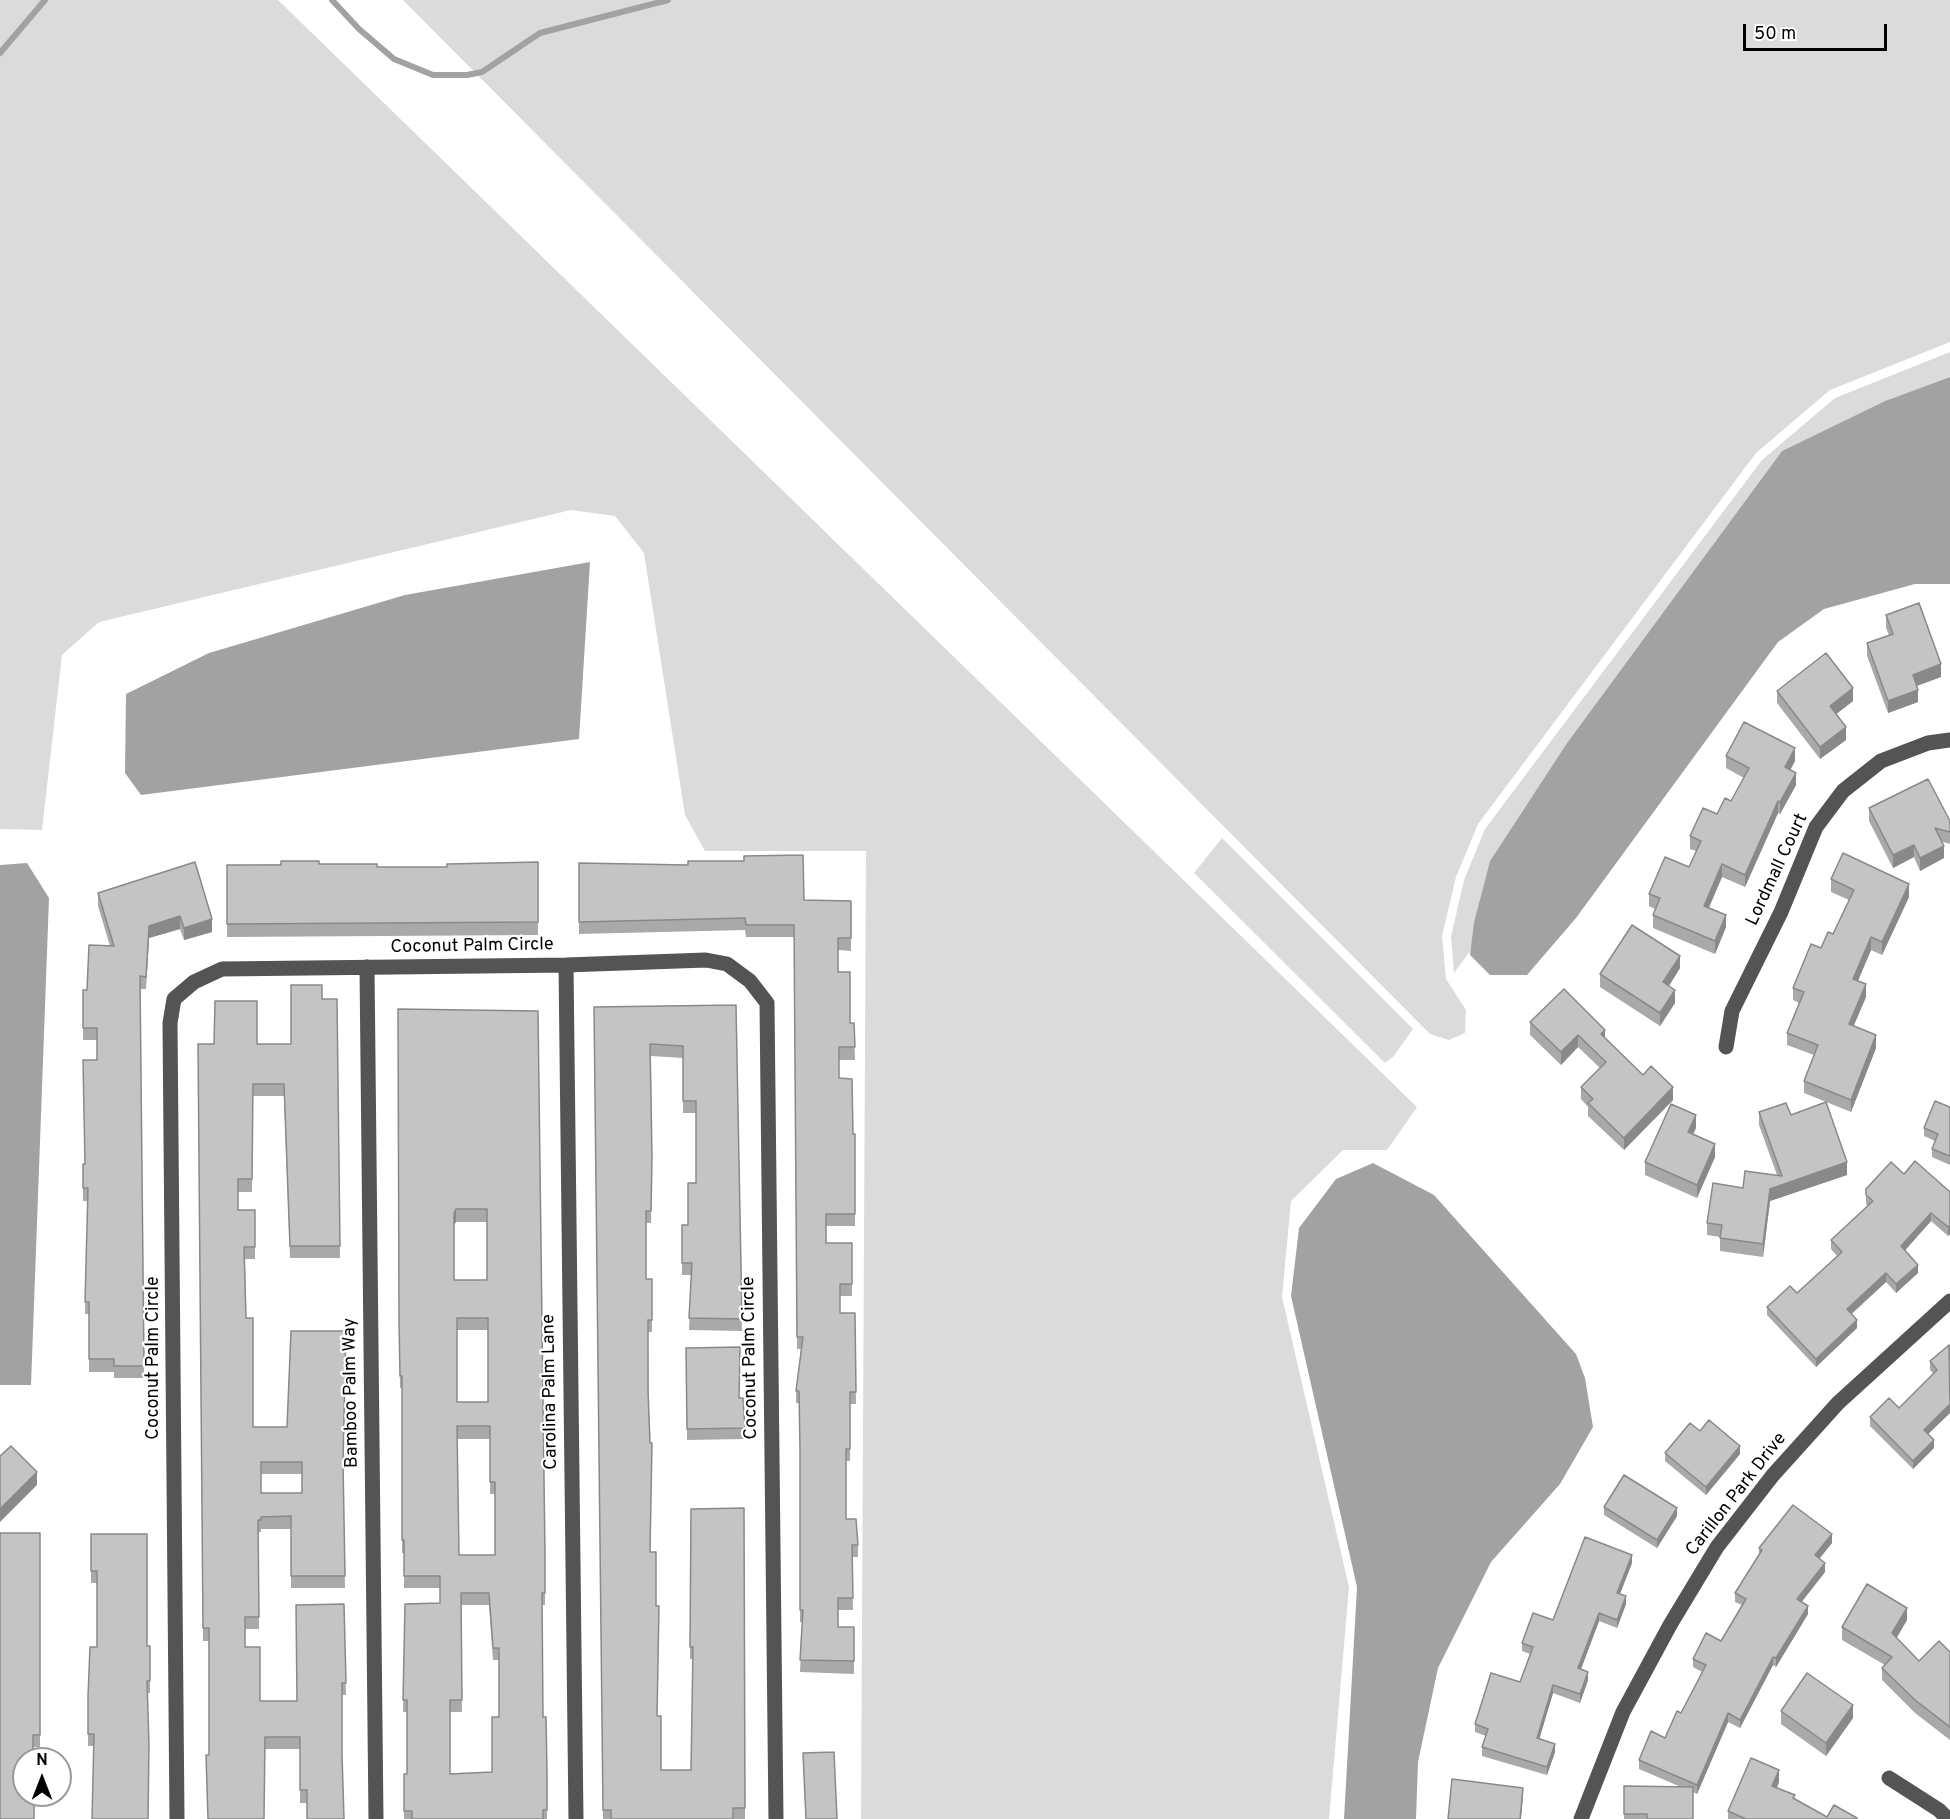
<!DOCTYPE html>
<style>
body{margin:0}
#map{position:relative;width:1950px;height:1819px;overflow:hidden;background:#fff;font-family:Overpass,sans-serif}
canvas{display:block}
.north{position:absolute;left:12px;top:1747px;width:60px;height:60px;box-sizing:border-box;background:#fff;border:2px solid #999;border-radius:50%;rotate:0deg;font-size:16px;font-weight:700;line-height:24px;text-align:center;color:#000}
.north::after{content:'';display:block;margin:auto;width:21px;height:27px;background:#000;clip-path:polygon(50% 0,100% 100%,50% 72%,0 100%)}
.scale{position:absolute;left:1743px;top:24px;width:144px;height:27px;box-sizing:border-box;border:3px solid #000;border-top:0;padding-left:8px;font-size:18px;line-height:21px;white-space:nowrap;color:#000;-webkit-text-stroke:4px #fff;paint-order:stroke}
</style>
<div id="map">
<canvas width="1950" height="1819"></canvas>
<div class="north">N</div>
<div class="scale">50 m</div>
</div>
<script>
const context = document.querySelector('canvas').getContext('2d');
context.lineJoin = 'round';
function fill(path, color) { context.fillStyle = color; context.fill(path, 'evenodd'); }
const poly = rows => new Path2D(rows.map(r => 'M' + r).join(''));
function stroke(path, color, width, dash) { context.strokeStyle = color; context.lineWidth = width; context.lineCap = dash ? 'butt' : 'round'; context.setLineDash(dash || []); context.stroke(path); }
function label(font, color, halo, rows, align = 'center') {
  context.font = font + ' Overpass,sans-serif'; context.lineWidth = 4.5; context.setLineDash([]); context.textBaseline = 'middle'; context.strokeStyle = halo; context.fillStyle = color; for (const [text, x, y, turn = 0] of rows) {
    context.save(); context.translate(x, y); context.rotate((+turn || 0) * Math.PI / 180); context.textAlign = isNaN(turn) ? turn : align; if (halo) context.strokeText(text, 0, 0); context.fillText(text, 0, 0); context.restore();
  }
}
fill(poly([
 [0,0,278,0,1417,1107,1387,1150,1343,1150,1291,1201,1282,1297,1349,1587,1329,1819,861,1819,866,851,705,851,685,815,644,553,615,516,571,510,99,622,62,655,42,830,0,829],
 [403,0,1950,0,1950,342,1830,390,1756,453,1478,824,1456,877,1442,936,1446,979,1466,1010,1465,1033,1449,1040,1430,1034],
 [1950,352,1950,377,1885,401,1782,451,1567,743,1490,861,1474,922,1471,950,1454,973,1451,937,1464,880,1485,829,1762,460,1835,398],
 [1222,838,1413,1029,1393,1057,1385,1063,1194,873]
]), '#dbdbdb');
fill(poly([
 [1950,377,1950,584,1915,584,1824,609,1778,642,1576,918,1527,975,1490,975,1470,955,1474,922,1490,861,1567,743,1782,451,1885,401],
 [590,562,579,739,141,795,125,773,126,694,209,653,405,595],
 [27,863,49,898,31,1385,0,1385,0,865],
 [1373,1163,1434,1195,1576,1354,1585,1378,1593,1427,1560,1484,1491,1562,1438,1668,1418,1762,1416,1819,1344,1819,1357,1587,1291,1296,1299,1228,1336,1179]
]), '#a2a2a2');
stroke(poly([
 [332,0,359,29,394,59,433,75,467,75,482,72,540,33,668,0],
 [0,53,45,0]
]), '#a2a2a2', 6);
stroke(poly([
 [566,965,576,1819],
 [367,967,376,1819],
 [1726,1047,1732,1011,1781,912,1816,827,1843,791,1881,761,1928,743,1950,740],
 [1889,1778,1939,1810,1948,1819],
 [177,1819,170,1023,174,999,194,982,222,969,566,965,706,960,727,964,750,981,767,1003,776,1819],
 [1581,1819,1623,1712,1670,1625,1717,1547,1773,1475,1838,1403,1950,1301]
]), '#545454', 15);
fill(poly([
 [1886,615,1941,677,1917,686,1918,702,1888,713,1867,656,1867,643,1889,635,1886,628],
 [1777,691,1853,701,1836,714,1846,740,1820,759,1777,703],
 [1726,756,1795,761,1790,770,1796,785,1780,814,1778,813,1745,887,1722,877,1709,908,1726,927,1715,954,1653,928,1653,915,1655,909,1649,906,1649,894,1689,867,1696,851,1690,849,1690,836,1717,814,1731,801,1744,778,1726,768],
 [1869,808,1950,821,1950,844,1943,842,1944,858,1920,871,1914,857,1893,868,1869,821],
 [195,862,212,932,184,940,180,929,149,938,146,989,140,989,144,1378,114,1378,114,1372,89,1372,89,1314,85,1314,88,1201,83,1201,83,1164,85,1164,97,1060,97,1040,83,1040,83,990,87,990,110,946,98,906,98,893],
 [538,862,538,935,227,937,227,865,319,864,377,867,447,867],
 [579,863,804,900,851,901,851,951,838,950,838,972,850,1023,854,1023,855,1060,839,1060,839,1078,853,1134,855,1134,855,1226,826,1226,826,1243,852,1243,852,1296,840,1296,840,1313,855,1313,856,1404,850,1404,850,1461,846,1461,846,1519,858,1545,858,1557,852,1557,853,1610,838,1610,838,1627,854,1627,854,1674,800,1672,802,1622,800,1622,800,1460,799,1403,796,1403,796,1391,801,1349,797,1349,794,937,746,937,745,930,579,934],
 [1831,879,1909,897,1882,955,1871,950,1858,981,1866,997,1853,1026,1876,1048,1851,1112,1804,1093,1804,1081,1814,1055,1787,1045,1787,1033,1799,1003,1793,1000,1793,988,1821,948,1833,934,1849,900,1831,892],
 [1680,968,1669,986,1675,1003,1660,1026,1600,987,1600,974],
 [322,999,337,999,340,1258,290,1258,284,1096,253,1096,252,1192,238,1192,238,1210,255,1210,255,1259,245,1259,246,1318,253,1427,343,1469,345,1588,291,1588,291,1529,261,1529,261,1532,258,1532,259,1629,245,1629,245,1647,260,1701,297,1701,344,1604,346,1695,342,1695,307,1803,300,1803,300,1749,265,1749,209,1755,209,1641,203,1641,198,1044,291,1044],
 [261,1474,302,1474,302,1493,261,1493],
 [736,1005,742,1331,689,1330,691,1275,682,1275,682,1225,688,1225,696,1183,696,1113,683,1113,683,1058,651,1056,652,1169,651,1223,646,1223,646,1279,652,1279,652,1332,648,1332,650,1552,656,1606,657,1716,661,1770,691,1770,693,1659,690,1659,691,1509,744,1508,745,1819,603,1819,594,1007],
 [538,1011,545,1555,545,1605,542,1605,543,1717,547,1772,547,1819,404,1819,404,1774,407,1774,407,1712,403,1712,405,1604,440,1603,440,1588,404,1588,404,1553,402,1553,402,1388,400,1388,399,1330],
 [456,1222,487,1222,487,1280,454,1280,454,1225],
 [457,1330,488,1330,488,1402,457,1402],
 [457,1439,490,1439,490,1494,495,1494,495,1555,459,1555],
 [461,1605,489,1605,493,1660,499,1660,499,1717,492,1772,450,1774,450,1712,462,1712],
 [1530,1022,1605,1039,1643,1075,1673,1100,1624,1150,1588,1116,1588,1107,1581,1099,1581,1087,1600,1068,1578,1047,1561,1065,1530,1035],
 [1950,1107,1950,1165,1932,1157,1932,1149,1935,1141,1924,1136,1924,1128],
 [1759,1112,1791,1115,1847,1175,1770,1201,1763,1257,1720,1251,1720,1237,1707,1235,1707,1223,1743,1188,1777,1175,1759,1125],
 [1696,1128,1693,1134,1715,1157,1697,1198,1645,1175,1645,1162],
 [1904,1174,1950,1192,1950,1234,1948,1236,1931,1221,1904,1251,1918,1273,1896,1293,1886,1282,1852,1314,1857,1328,1816,1367,1767,1315,1767,1307,1797,1293,1837,1256,1831,1249,1831,1240,1868,1206,1866,1204,1866,1189],
 [1950,1346,1950,1413,1928,1434,1934,1448,1913,1469,1870,1426,1870,1417,1899,1408,1934,1374,1930,1370,1930,1361],
 [686,1348,740,1398,745,1428,745,1439,687,1440],
 [1700,1431,1740,1454,1706,1495,1665,1461,1665,1453],
 [1604,1507,1677,1516,1657,1548,1604,1515],
 [40,1533,40,1747,33,1747,0,1819],
 [91,1534,147,1646,150,1681,150,1693,147,1693,94,1746,88,1746,88,1696,97,1647,97,1583,91,1583],
 [1832,1543,1819,1559,1825,1572,1801,1602,1808,1614,1776,1667,1773,1665,1740,1728,1728,1722,1697,1794,1693,1792,1693,1819,1624,1819,1624,1786,1681,1787,1639,1769,1639,1760,1665,1738,1681,1713,1702,1672,1693,1667,1693,1659,1721,1641,1742,1605,1735,1602,1735,1593,1759,1554,1759,1548],
 [1632,1563,1620,1594,1626,1604,1617,1628,1599,1621,1581,1669,1588,1680,1580,1703,1553,1693,1539,1739,1555,1752,1547,1775,1482,1756,1482,1747,1486,1736,1475,1732,1475,1724,1520,1682,1530,1654,1522,1651,1522,1643],
 [1907,1620,1896,1638,1919,1661,1950,1652,1950,1740,1915,1713,1882,1680,1882,1668,1885,1665,1842,1640,1842,1627],
 [1781,1711,1853,1718,1826,1756,1781,1724],
 [1779,1782,1777,1788,1795,1799,1827,1817,1857,1819,1728,1819,1728,1811]
]), '#a9a9a9');
fill(poly([
 [1941,664,1941,677,1913,687,1913,675],
 [1853,688,1853,701,1830,719,1830,706],
 [1918,690,1918,702,1888,713,1888,701],
 [1846,727,1846,740,1820,759,1820,747],
 [1795,748,1795,761,1785,780,1785,767],
 [1796,773,1796,785,1780,814,1780,802],
 [1778,801,1778,813,1745,887,1745,875],
 [1914,845,1914,857,1893,868,1893,855],
 [1944,846,1944,858,1920,871,1920,858],
 [1722,864,1722,877,1704,918,1704,906],
 [1909,884,1909,897,1882,955,1882,942],
 [1726,915,1726,927,1715,954,1715,941],
 [180,916,180,929,149,938,146,989,149,926],
 [212,919,212,932,184,940,184,928],
 [1871,937,1871,950,1853,992,1853,979],
 [1680,956,1680,968,1663,995,1663,982],
 [1866,984,1866,997,1849,1037,1849,1024],
 [1675,990,1675,1003,1660,1026,1660,1013],
 [1605,1030,1605,1042,1601,1034],
 [1578,1035,1578,1047,1561,1065,1561,1052],
 [1876,1035,1876,1048,1851,1112,1851,1100],
 [1673,1087,1673,1100,1624,1150,1624,1138],
 [1696,1115,1696,1128,1688,1145,1688,1132],
 [1715,1144,1715,1157,1697,1198,1697,1185],
 [1847,1162,1847,1175,1770,1201,1763,1257,1763,1244,1770,1189],
 [456,1209,456,1222,454,1225,454,1213],
 [1931,1213,1931,1221,1901,1255,1901,1246],
 [1950,1225,1950,1234,1948,1236,1948,1227],
 [1918,1265,1918,1273,1896,1293,1896,1284],
 [1886,1273,1886,1282,1847,1317,1847,1309],
 [1857,1320,1857,1328,1816,1367,1816,1359],
 [1950,1404,1950,1413,1924,1438,1924,1430],
 [1934,1440,1934,1448,1913,1469,1913,1461],
 [1740,1446,1740,1454,1706,1495,1706,1487],
 [37,1472,37,1485,0,1522,0,1509],
 [1677,1508,1677,1516,1657,1548,1657,1540],
 [1832,1534,1832,1543,1815,1564,1815,1555],
 [1632,1555,1632,1563,1617,1601,1617,1593],
 [1825,1563,1825,1572,1797,1608,1797,1599],
 [1626,1596,1626,1604,1617,1628,1617,1620],
 [1808,1606,1808,1614,1776,1667,1776,1658],
 [1907,1608,1907,1620,1892,1646,1892,1633],
 [1599,1613,1599,1621,1578,1677,1578,1668],
 [1773,1657,1773,1665,1740,1728,1740,1720],
 [1588,1672,1588,1680,1580,1703,1580,1694],
 [1553,1685,1553,1693,1537,1747,1537,1738],
 [1853,1705,1853,1718,1826,1756,1826,1743],
 [1728,1713,1728,1722,1697,1794,1697,1785],
 [1555,1744,1555,1752,1547,1775,1547,1767],
 [1779,1770,1779,1782,1772,1798,1772,1786],
 [1523,1788,1523,1796,1521,1819,1520,1819]
]), '#898989');
const building = poly([
 [1919,603,1941,664,1913,675,1918,690,1888,701,1867,643,1893,634,1886,615,1919,603],
 [1826,653,1853,688,1830,706,1846,727,1820,747,1777,691,1826,653],
 [1744,722,1795,748,1785,767,1796,773,1780,802,1778,801,1745,875,1722,864,1704,906,1726,915,1715,941,1653,915,1660,898,1649,894,1665,857,1689,867,1701,841,1690,836,1703,808,1717,814,1725,798,1731,801,1749,768,1726,756,1744,722],
 [1928,779,1950,821,1950,832,1935,828,1944,846,1920,858,1914,845,1893,855,1869,808,1928,779],
 [1843,853,1909,884,1882,942,1871,937,1853,979,1866,984,1849,1024,1876,1035,1851,1100,1804,1081,1818,1045,1787,1033,1804,992,1793,988,1811,944,1821,948,1828,932,1833,934,1854,890,1831,879,1843,853],
 [803,855,804,900,851,901,851,938,838,938,838,972,850,972,850,1023,854,1023,855,1047,839,1047,839,1078,852,1079,853,1134,855,1134,855,1214,826,1214,826,1243,852,1243,852,1284,840,1284,840,1313,855,1313,856,1392,850,1392,850,1449,846,1449,846,1519,856,1519,858,1545,852,1545,853,1598,838,1598,838,1627,854,1627,854,1661,800,1660,803,1610,800,1610,800,1449,799,1391,796,1391,803,1337,797,1337,794,925,746,925,745,918,579,922,579,863,688,865,688,861,744,861,744,856,803,855],
 [281,861,319,861,319,864,377,864,377,867,447,867,447,864,538,862,538,922,227,924,227,865,281,865,281,861],
 [195,862,212,919,184,928,180,916,149,926,146,977,140,976,144,1366,114,1366,114,1359,89,1359,89,1302,85,1302,88,1188,83,1188,83,1164,85,1164,83,1060,97,1060,97,1028,83,1028,83,990,87,990,89,945,114,946,98,893,195,862],
 [1632,925,1680,956,1663,982,1675,990,1660,1013,1600,974,1632,925],
 [291,985,322,985,322,999,337,999,340,1246,290,1246,284,1084,253,1084,252,1179,238,1179,238,1210,255,1210,255,1247,244,1247,246,1318,253,1318,253,1427,287,1427,291,1331,346,1331,343,1462,345,1576,291,1576,291,1516,261,1517,261,1520,258,1520,259,1617,245,1617,245,1647,260,1647,260,1701,297,1701,296,1605,344,1604,346,1683,342,1683,342,1754,344,1819,307,1819,307,1790,300,1790,300,1737,265,1737,264,1819,208,1819,206,1755,209,1755,209,1628,203,1628,198,1044,214,1044,215,1001,257,1001,257,1044,291,1044,291,985],
 [261,1462,302,1462,302,1493,261,1493,261,1462],
 [1564,989,1605,1030,1601,1034,1643,1075,1651,1066,1673,1087,1624,1138,1588,1103,1593,1099,1581,1087,1606,1062,1578,1035,1561,1052,1530,1022,1564,989],
 [736,1005,742,1319,689,1318,692,1263,682,1263,682,1225,688,1225,688,1183,696,1183,696,1101,683,1101,683,1046,650,1044,652,1157,651,1211,646,1211,646,1279,652,1279,652,1320,648,1320,648,1390,650,1443,652,1443,650,1552,656,1552,656,1606,659,1606,657,1716,661,1716,661,1770,691,1770,693,1647,690,1647,691,1509,744,1508,745,1808,733,1808,733,1819,611,1819,611,1810,603,1810,594,1007,736,1005],
 [398,1009,538,1011,545,1555,545,1593,542,1593,543,1717,546,1717,547,1772,547,1810,543,1810,543,1819,412,1819,412,1811,404,1811,404,1774,407,1774,407,1700,403,1700,405,1604,440,1603,440,1576,404,1576,404,1540,402,1540,402,1376,400,1376,399,1318,398,1009],
 [456,1209,487,1209,487,1280,454,1280,454,1213,456,1209],
 [457,1318,488,1318,488,1402,457,1402,457,1318],
 [457,1426,490,1426,490,1482,495,1482,495,1555,459,1555,457,1426],
 [461,1593,489,1593,493,1648,499,1648,499,1717,492,1717,492,1772,450,1774,450,1700,462,1700,461,1593],
 [1935,1101,1950,1107,1950,1156,1932,1149,1938,1134,1924,1128,1935,1101],
 [1826,1102,1847,1162,1770,1189,1763,1244,1720,1238,1722,1225,1707,1223,1713,1183,1743,1188,1745,1171,1782,1176,1759,1112,1786,1103,1791,1115,1826,1102],
 [1671,1104,1696,1115,1688,1132,1715,1144,1697,1185,1645,1162,1671,1104],
 [1915,1161,1950,1192,1950,1225,1948,1227,1931,1213,1901,1246,1918,1265,1896,1284,1886,1273,1847,1309,1857,1320,1816,1359,1767,1307,1790,1286,1797,1293,1842,1252,1831,1240,1873,1201,1866,1195,1866,1189,1891,1162,1904,1174,1915,1161],
 [1949,1345,1950,1404,1924,1430,1934,1440,1913,1461,1870,1417,1889,1398,1899,1408,1937,1370,1930,1361,1949,1345],
 [740,1347,739,1398,743,1398,745,1428,687,1429,686,1348,740,1347],
 [1709,1420,1740,1446,1706,1487,1665,1453,1690,1423,1700,1431,1709,1420],
 [11,1446,37,1472,0,1509,0,1456,11,1446],
 [1624,1475,1677,1508,1657,1540,1604,1507,1624,1475],
 [1793,1505,1832,1534,1815,1555,1825,1563,1797,1599,1808,1606,1776,1658,1773,1657,1740,1720,1728,1713,1697,1785,1639,1760,1651,1731,1665,1738,1677,1711,1681,1713,1706,1665,1693,1659,1706,1633,1721,1641,1746,1599,1735,1593,1762,1550,1759,1548,1793,1505],
 [0,1533,40,1533,40,1735,33,1735,33,1759,24,1759,24,1795,34,1795,34,1819,0,1819,0,1533],
 [91,1534,147,1534,147,1646,150,1646,150,1681,147,1681,149,1745,148,1819,92,1819,94,1734,88,1734,88,1696,90,1647,97,1647,97,1571,91,1571,91,1534],
 [1585,1537,1632,1555,1617,1593,1626,1596,1617,1620,1599,1613,1578,1668,1588,1672,1580,1694,1553,1685,1537,1738,1555,1744,1547,1767,1482,1747,1488,1729,1475,1724,1491,1673,1520,1682,1533,1647,1522,1643,1533,1613,1553,1620,1585,1537],
 [1867,1584,1907,1608,1892,1633,1919,1661,1939,1641,1950,1652,1950,1727,1915,1700,1882,1668,1892,1657,1842,1627,1867,1584],
 [1807,1673,1853,1705,1826,1743,1781,1711,1807,1673],
 [834,1752,837,1819,806,1819,803,1753,834,1752],
 [1751,1758,1779,1770,1772,1786,1795,1795,1793,1798,1827,1817,1834,1805,1857,1818,1856,1819,1746,1819,1728,1811,1751,1758],
 [1452,1779,1523,1788,1520,1819,1448,1819,1452,1779],
 [1624,1786,1693,1787,1693,1819,1647,1819,1647,1814,1624,1814,1624,1786]
]);
fill(building, '#c4c4c4');
stroke(building, '#898989', 1.5);
label('18px', '#000', '#fff', [
 ["Lordmall Court",1778,870,-65],
 ["Coconut Palm Circle",472,947,-1],
 ["Coconut Palm Circle",154,1358,-90],
 ["Coconut Palm Circle",751,1358,-91],
 ["Carolina Palm Lane",551,1392,-91],
 ["Bamboo Palm Way",352,1393,-91],
 ["Carillon Park Drive",1737,1495,-52]
]);
</script>
